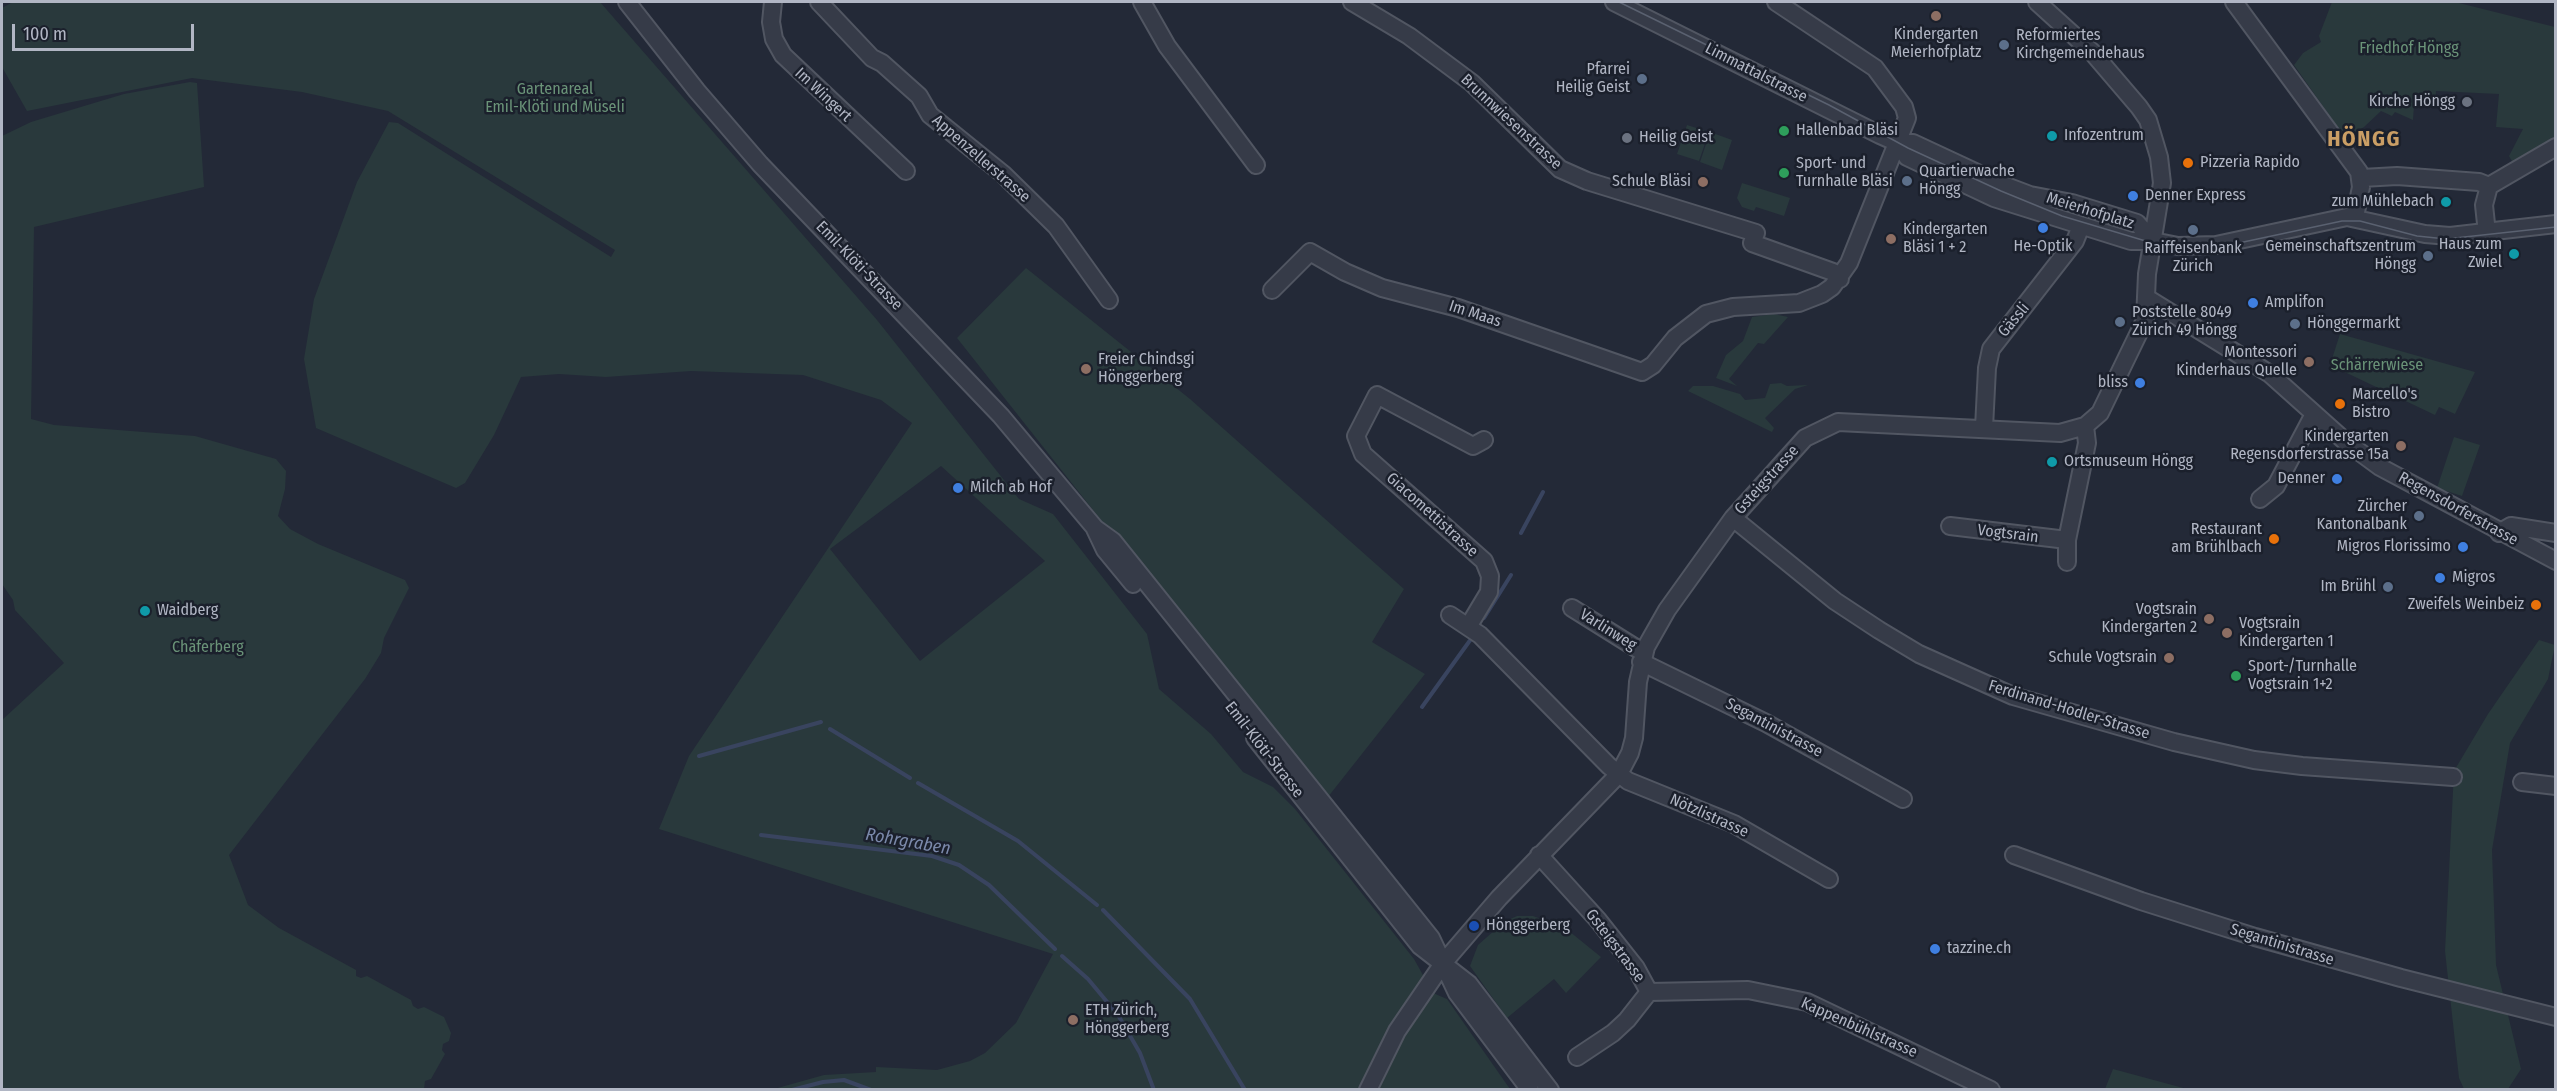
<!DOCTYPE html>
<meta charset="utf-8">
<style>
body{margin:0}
#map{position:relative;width:2557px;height:1091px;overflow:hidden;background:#232937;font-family:"Fira Sans Condensed",sans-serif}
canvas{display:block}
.frame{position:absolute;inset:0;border:3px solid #b1b6c4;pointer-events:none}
.scale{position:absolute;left:12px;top:24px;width:182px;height:27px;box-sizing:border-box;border:3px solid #b1b6c4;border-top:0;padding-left:8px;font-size:18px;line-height:21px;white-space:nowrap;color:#b1b6c4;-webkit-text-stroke:4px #1b202c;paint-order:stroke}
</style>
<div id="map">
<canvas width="2557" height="1091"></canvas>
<div class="frame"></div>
<div class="scale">100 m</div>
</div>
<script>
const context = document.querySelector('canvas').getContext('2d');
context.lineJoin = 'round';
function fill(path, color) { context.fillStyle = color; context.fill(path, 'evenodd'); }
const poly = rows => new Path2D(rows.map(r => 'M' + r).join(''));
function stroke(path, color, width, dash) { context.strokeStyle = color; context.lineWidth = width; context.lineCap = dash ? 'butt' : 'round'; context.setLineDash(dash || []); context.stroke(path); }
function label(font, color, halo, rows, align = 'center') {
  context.font = font + ' "Fira Sans Condensed",sans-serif'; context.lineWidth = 5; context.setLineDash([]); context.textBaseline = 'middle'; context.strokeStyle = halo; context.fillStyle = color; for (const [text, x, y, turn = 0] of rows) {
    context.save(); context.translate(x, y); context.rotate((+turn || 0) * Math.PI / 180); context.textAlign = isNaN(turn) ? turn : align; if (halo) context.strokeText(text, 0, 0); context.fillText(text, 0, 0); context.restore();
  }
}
fill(poly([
 [13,2,600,2,877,320,1019,499,1053,514,1147,634,1159,689,1211,734,1243,772,1273,787,1295,809,1414,959,1433,993,1447,999,1510,1089,774,1089,824,1075,876,1072,876,1067,937,1070,970,1061,985,1053,1016,1023,1053,954,659,829,689,756,912,423,881,400,803,375,691,371,606,377,559,374,521,377,494,435,465,483,456,488,316,428,304,359,314,299,357,182,389,122,398,123,611,257,615,250,388,111,302,92,192,78,27,111,2,67,2,8],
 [941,466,1045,561,920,661,830,549],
 [2332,2,2455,2,2555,27,2555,138,2514,165,2509,156,2523,129,2496,127,2499,94,2436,91,2435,106,2414,105,2413,120,2395,112,2392,116,2381,111,2364,127,2346,139,2294,65,2303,53,2321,42,2319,36],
 [190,82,197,83,204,187,34,227,31,419,54,425,195,436,276,459,286,471,285,489,278,516,290,529,318,544,405,580,409,588,384,638,381,653,365,679,229,855,248,905,279,928,356,970,356,976,361,978,367,976,411,1000,413,1006,418,1009,424,1007,444,1017,451,1033,449,1041,443,1044,442,1050,445,1054,431,1079,425,1081,424,1089,2,1089,2,720,64,663,15,610,13,600,2,584,2,136,31,122,124,94],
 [1687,125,1709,132,1699,161,1677,154],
 [1710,132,1732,140,1722,170,1700,162],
 [1742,183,1790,198,1784,216,1756,207,1754,211,1742,207,1737,198],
 [1026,268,1190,399,1404,589,1372,642,1425,674,1324,802,957,338],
 [1774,314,1788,317,1764,344,1758,343,1729,379,1737,386,1716,378,1726,355,1743,341,1752,317],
 [2340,334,2475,372,2455,414,2439,407,2435,415,2330,365],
 [1781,383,1787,386,1808,385,1795,389,1765,418,1774,428,1772,432,1688,391,1693,386,1713,386,1740,394,1745,400,1765,398,1770,384],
 [2454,437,2480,445,2462,496,2437,488],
 [2539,640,2555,645,2548,679,2510,743,2492,850,2496,965,2521,1069,2508,1089,2464,1089,2459,1078,2445,951,2454,771,2488,714],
 [1517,916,1533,916,1552,923,1559,923,1601,957,1566,993,1554,979,1507,1018,1470,966,1478,945,1504,922],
 [2113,1069,2187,1089,2105,1089]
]), '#29393c');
stroke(poly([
 [1521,533,1543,492],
 [1484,618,1511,575],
 [1422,707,1471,639],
 [830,729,910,778],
 [699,756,821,722],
 [918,783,1018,841,1097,905],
 [761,835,932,856,959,865,989,885,1055,949],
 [1103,910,1190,999,1245,1090],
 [1062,956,1088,979,1118,1015,1140,1053,1154,1090],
 [792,1090,823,1082,844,1080,871,1090]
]), '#39445f', 4);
const minor = poly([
 [627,2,697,91,760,164,1001,416,1095,528,1113,541,1431,938,1457,993,1530,1090],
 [773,2,771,22,774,39,783,55,906,171],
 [819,2,872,58,882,63,919,96,930,115,1003,174,1056,226,1109,300],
 [1142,2,1167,46,1256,165],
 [1352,2,1409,36,1472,83,1560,169,1587,181,1756,233,1752,243,1833,272,1840,279],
 [1614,2,1880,135,1898,143,1913,143,2001,184,2030,195,2072,203,2137,223,2153,241],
 [2234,2,2359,172,2361,187,2355,217],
 [1898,143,1907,157,1994,198,2131,241,2153,241,2178,246,2216,245,2347,217,2425,234,2450,236,2556,224],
 [2362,178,2397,176,2479,182,2489,186],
 [2487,233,2484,205,2489,186,2556,147],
 [1272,290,1310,252,1345,272,1382,288,1458,308,1642,372,1653,365,1675,338,1706,314,1733,307,1799,303,1822,294,1832,287,1849,263,1907,118,1904,107,1875,68,1776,2],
 [2147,298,2270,374,2346,442,2380,467,2556,561],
 [1984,428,1987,368,1991,349,2075,241,2081,226],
 [2260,499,2276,486,2314,414],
 [1733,518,1835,601,1879,630,1919,654,2013,696,2174,742,2254,760,2302,766,2453,777],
 [1950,526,2067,540],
 [1095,529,1105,550,1133,584],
 [2499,533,2511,526,2556,533],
 [2067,562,2067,540,2087,443,2085,426],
 [1572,608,1644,653],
 [1450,615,1480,635,1609,766,1628,781,1734,824,1829,879],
 [1468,627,1489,592,1490,576,1484,561,1363,454,1356,436,1377,395,1473,446,1484,440],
 [1641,662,1766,723,1903,799],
 [1255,738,1420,946,1469,984,1550,1090],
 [2522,782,2556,786],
 [1539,855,1598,920,1636,968,1649,992],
 [2014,855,2141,901,2255,937,2401,978,2556,1017],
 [1649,992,1748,990,1807,1002,1991,1090],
 [1577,1057,1613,1033,1627,1020,1649,992],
 [1368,1090,1397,1031,1444,962,1499,898,1619,774,1630,753,1634,738,1638,682,1646,647,1667,610,1733,518,1805,438,1838,422,2060,433,2085,426,2100,413,2145,320,2147,274,2162,183,2159,157,2148,120,2139,107,2092,52,2037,2]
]);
stroke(minor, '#515662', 20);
stroke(minor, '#363b48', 16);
stroke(poly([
 [1619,2,1829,105,1908,148,2001,191,2062,216,2159,245,2188,250,2220,247,2342,221,2360,221,2417,236,2446,239,2556,227]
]), '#5a6170', 1.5);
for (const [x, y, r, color] of [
 [1936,16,6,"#8d6e63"],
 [2004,45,6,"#5c6f8a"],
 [1642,79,6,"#5c6f8a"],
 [2467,102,6,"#6b7280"],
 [1784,131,6,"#2e9e5b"],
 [2052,136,6,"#0f9aa8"],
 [1627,138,6,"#6b7280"],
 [2188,163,6,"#e8710a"],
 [1784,173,6,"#2e9e5b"],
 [1907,181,6,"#5c6f8a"],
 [1703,182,6,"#8d6e63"],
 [2133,196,6,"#3f7fe0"],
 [2446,202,6,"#0f9aa8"],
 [2043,228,6,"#3f7fe0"],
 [2193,230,6,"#5c6f8a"],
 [1891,239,6,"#8d6e63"],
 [2514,254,6,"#0f9aa8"],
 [2428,256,6,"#5c6f8a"],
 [2253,303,6,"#3f7fe0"],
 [2120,322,6,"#5c6f8a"],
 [2295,324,6,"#5c6f8a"],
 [2309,362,6,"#8d6e63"],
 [1086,369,6,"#8d6e63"],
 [2140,383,6,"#3f7fe0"],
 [2340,404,6,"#e8710a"],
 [2401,446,6,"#8d6e63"],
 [2052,462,6,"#0f9aa8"],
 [2337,479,6,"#3f7fe0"],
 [958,488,6,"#3f7fe0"],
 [2419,516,6,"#5c6f8a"],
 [2274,539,6,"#e8710a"],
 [2463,547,6,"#3f7fe0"],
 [2440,578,6,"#3f7fe0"],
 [2388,587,6,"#5c6f8a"],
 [2536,605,6,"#e8710a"],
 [145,611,6,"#0f9aa8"],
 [2209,619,6,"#8d6e63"],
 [2227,633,6,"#8d6e63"],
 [2169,658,6,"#8d6e63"],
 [2236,676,6,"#2e9e5b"],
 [1474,926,6,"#1a4fb4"],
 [1935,949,6,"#3f7fe0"],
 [1073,1020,6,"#8d6e63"]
]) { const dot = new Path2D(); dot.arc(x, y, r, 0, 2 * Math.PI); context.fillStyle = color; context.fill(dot); stroke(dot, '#1b202c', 2); }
label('16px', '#b1b6c4', '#1b202c', [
 ["Kindergarten",1936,35,"center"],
 ["Meierhofplatz",1936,53,"center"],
 ["Reformiertes",2016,36],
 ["Kirchgemeindehaus",2016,54],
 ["Pfarrei",1630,70,"right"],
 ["Heilig Geist",1630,88,"right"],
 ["Kirche Höngg",2455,102,"right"],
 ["Hallenbad Bläsi",1796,131],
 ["Infozentrum",2064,136],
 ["Heilig Geist",1639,138],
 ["Pizzeria Rapido",2200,163],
 ["Sport- und",1796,164],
 ["Turnhalle Bläsi",1796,182],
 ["Quartierwache",1919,172],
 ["Höngg",1919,190],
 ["Schule Bläsi",1691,182,"right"],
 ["Denner Express",2145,196],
 ["zum Mühlebach",2434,202,"right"],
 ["Kindergarten",1903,230],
 ["Bläsi 1 + 2",1903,248],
 ["Haus zum",2502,245,"right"],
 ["Zwiel",2502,263,"right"],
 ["He-Optik",2043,247,"center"],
 ["Gemeinschaftszentrum",2416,247,"right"],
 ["Höngg",2416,265,"right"],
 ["Raiffeisenbank",2193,249,"center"],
 ["Zürich",2193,267,"center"],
 ["Amplifon",2265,303],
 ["Poststelle 8049",2132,313],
 ["Zürich 49 Höngg",2132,331],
 ["Hönggermarkt",2307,324],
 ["Montessori",2297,353,"right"],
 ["Kinderhaus Quelle",2297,371,"right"],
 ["Freier Chindsgi",1098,360],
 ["Hönggerberg",1098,378],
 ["bliss",2128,383,"right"],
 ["Marcello's",2352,395],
 ["Bistro",2352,413],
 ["Kindergarten",2389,437,"right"],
 ["Regensdorferstrasse 15a",2389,455,"right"],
 ["Ortsmuseum Höngg",2064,462],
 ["Denner",2325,479,"right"],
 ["Milch ab Hof",970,488],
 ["Zürcher",2407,507,"right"],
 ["Kantonalbank",2407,525,"right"],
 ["Restaurant",2262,530,"right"],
 ["am Brühlbach",2262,548,"right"],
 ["Migros Florissimo",2451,547,"right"],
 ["Migros",2452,578],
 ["Im Brühl",2376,587,"right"],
 ["Zweifels Weinbeiz",2524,605,"right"],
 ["Vogtsrain",2197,610,"right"],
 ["Kindergarten 2",2197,628,"right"],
 ["Waidberg",157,611],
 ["Vogtsrain",2239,624],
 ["Kindergarten 1",2239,642],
 ["Schule Vogtsrain",2157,658,"right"],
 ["Sport-/Turnhalle",2248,667],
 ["Vogtsrain 1+2",2248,685],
 ["Hönggerberg",1486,926],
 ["tazzine.ch",1947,949],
 ["ETH Zürich,",1085,1011],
 ["Hönggerberg",1085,1029]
], 'left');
label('16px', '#6a9378', '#1b202c', [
 ["Friedhof Höngg",2409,49],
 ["Gartenareal",555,90],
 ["Emil-Klöti und Müseli",555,108],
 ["Schärrerwiese",2377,366],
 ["Chäferberg",208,648]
]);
label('16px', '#b1b6c4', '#1b202c', [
 ["Limmattalstrasse",1756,73,27],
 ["Im Wingert",823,95,43],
 ["Brunnwiesenstrasse",1511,122,43],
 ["Appenzellerstrasse",981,159,41],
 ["Meierhofplatz",2090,211,17],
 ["Emil-Klöti-Strasse",859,266,46],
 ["Im Maas",1475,314,18],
 ["Gässli",2014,320,-50],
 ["Gsteigstrasse",1767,480,-48],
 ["Regensdorferstrasse",2458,509,29],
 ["Giacomettistrasse",1432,515,42],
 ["Vogtsrain",2008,534,7],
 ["Varlinweg",1608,630,32],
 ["Ferdinand-Hodler-Strasse",2069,710,17],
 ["Segantinistrasse",1774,728,28],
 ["Emil-Klöti-Strasse",1264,750,52],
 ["Nötzlistrasse",1709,816,24],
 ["Segantinistrasse",2282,945,17],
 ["Gsteigstrasse",1615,946,53],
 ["Kappenbühlstrasse",1859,1028,24]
]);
label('italic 18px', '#7b89aa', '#1b202c', [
 ["Rohrgraben",908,842,10]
]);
context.letterSpacing = '1.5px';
label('bold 22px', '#ca9e65', '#1b202c', [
 ["HÖNGG",2364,140]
]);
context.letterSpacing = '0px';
</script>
